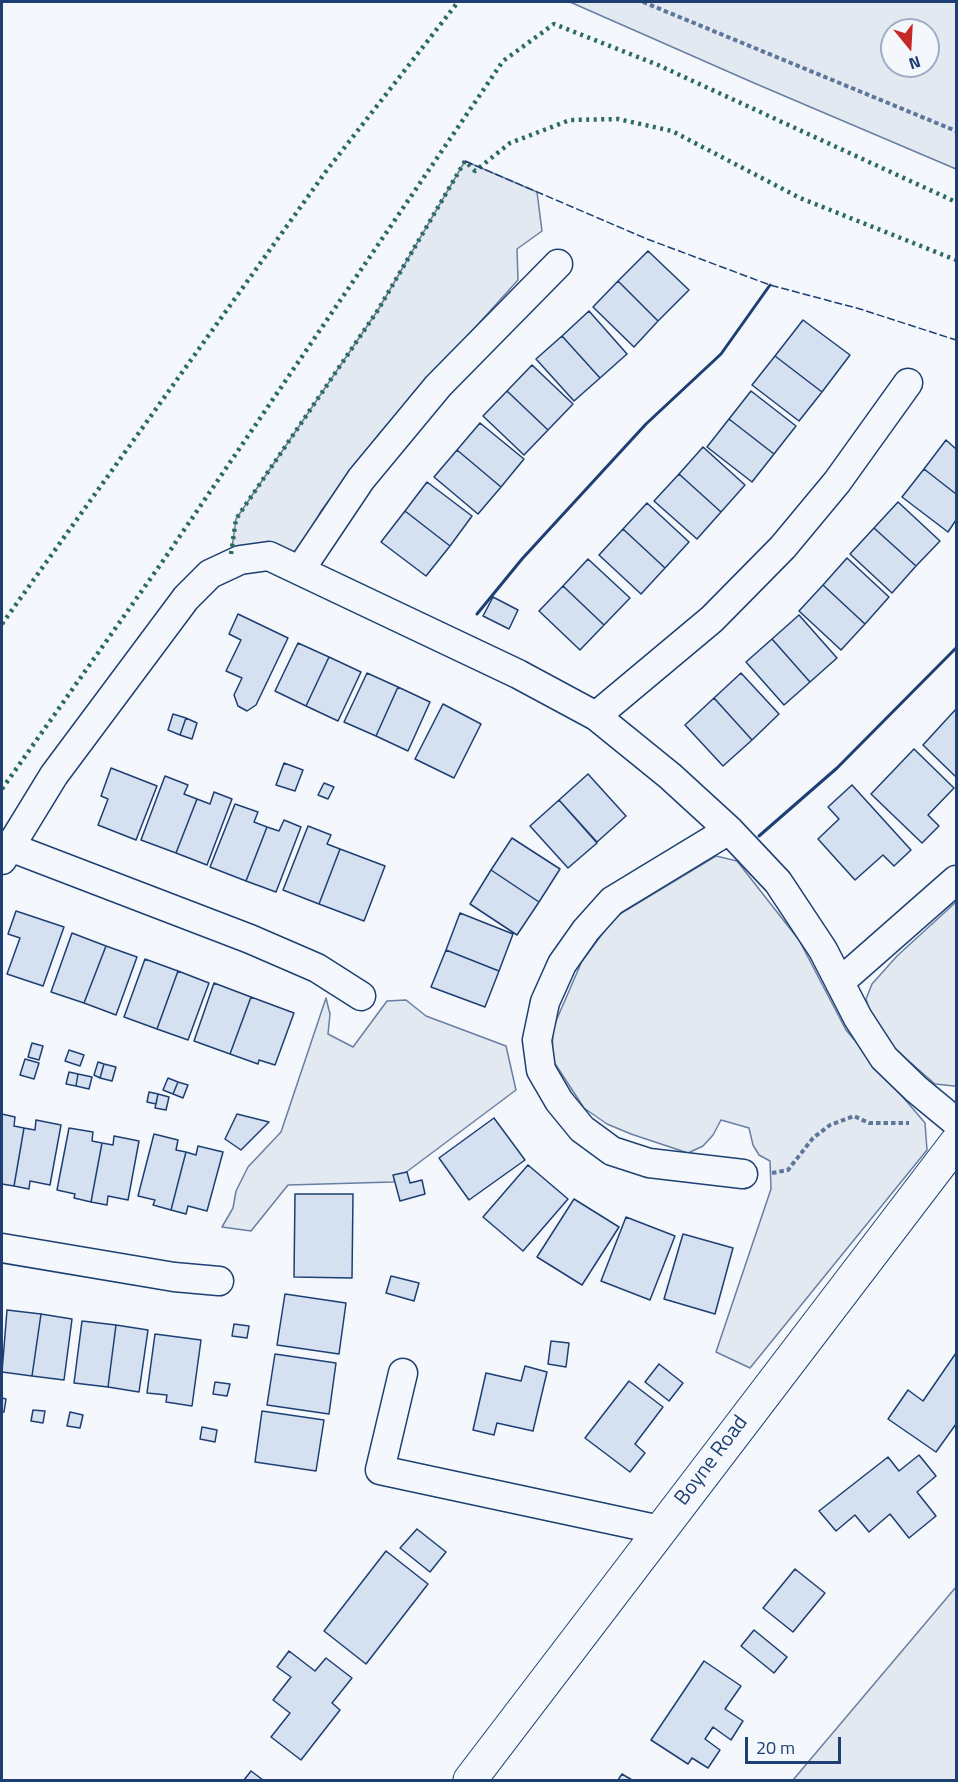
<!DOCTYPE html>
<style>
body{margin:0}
#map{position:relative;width:958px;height:1782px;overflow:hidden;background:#f4f7fb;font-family:"Titillium Web",sans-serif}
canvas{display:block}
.frame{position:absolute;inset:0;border:3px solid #1d3f73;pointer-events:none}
.north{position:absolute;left:880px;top:18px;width:60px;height:60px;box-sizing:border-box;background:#f4f7fb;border:2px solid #9eadc5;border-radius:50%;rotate:162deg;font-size:16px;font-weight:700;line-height:24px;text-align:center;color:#1d3f73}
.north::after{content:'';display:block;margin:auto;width:21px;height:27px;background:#c62828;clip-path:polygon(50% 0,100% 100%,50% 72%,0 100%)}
.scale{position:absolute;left:745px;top:1737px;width:96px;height:27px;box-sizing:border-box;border:3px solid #1d3f73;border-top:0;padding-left:8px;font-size:18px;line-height:21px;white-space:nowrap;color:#1d3f73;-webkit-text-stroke:4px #f4f7fb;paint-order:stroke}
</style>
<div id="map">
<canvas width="958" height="1782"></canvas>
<div class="frame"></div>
<div class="north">N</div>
<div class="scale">20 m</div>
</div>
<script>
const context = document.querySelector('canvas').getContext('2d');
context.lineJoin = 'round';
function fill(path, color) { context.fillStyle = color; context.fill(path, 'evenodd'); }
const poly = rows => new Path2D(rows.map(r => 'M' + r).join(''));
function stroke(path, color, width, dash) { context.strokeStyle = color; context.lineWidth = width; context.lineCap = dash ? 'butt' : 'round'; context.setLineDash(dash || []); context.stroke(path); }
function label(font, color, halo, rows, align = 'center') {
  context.font = font + ' "Titillium Web",sans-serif'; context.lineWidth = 4.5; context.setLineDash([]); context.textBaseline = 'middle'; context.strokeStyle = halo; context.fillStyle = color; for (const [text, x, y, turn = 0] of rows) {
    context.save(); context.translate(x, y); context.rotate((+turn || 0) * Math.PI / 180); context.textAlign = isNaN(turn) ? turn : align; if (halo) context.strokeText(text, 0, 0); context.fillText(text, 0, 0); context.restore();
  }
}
const green = poly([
 [570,2,956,2,956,169,754,83,570,2],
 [892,30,928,30,928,66,892,66,892,30],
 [465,161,537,192,542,231,517,249,518,280,379,434,321,511,295,559,231,555,236,519,378,310,465,161],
 [716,856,737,861,799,940,846,1030,925,1123,927,1150,750,1368,716,1352,771,1189,770,1161,759,1155,753,1145,749,1128,721,1120,713,1135,703,1146,688,1153,631,1134,607,1124,584,1108,552,1059,553,1028,582,961,615,917,716,856],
 [956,902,956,1086,954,1086,935,1084,887,1042,871,1016,866,999,872,984,897,956,956,902],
 [326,998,330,1014,328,1034,353,1047,387,1001,406,1000,426,1016,506,1046,516,1090,393,1182,288,1185,251,1231,222,1227,233,1208,236,1191,248,1167,281,1132,326,998],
 [956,1587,956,1780,793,1780,956,1587]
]);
fill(green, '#e3e9f0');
stroke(green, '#687fa3', 1.5);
const building = poly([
 [648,251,689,290,658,321,618,281,648,251],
 [618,281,658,321,634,347,593,307,618,281],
 [589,311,627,354,600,378,562,336,589,311],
 [803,320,850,355,822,392,775,356,803,320],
 [562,336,600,378,574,401,536,359,562,336],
 [775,356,822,392,799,421,752,385,775,356],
 [532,365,573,404,548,430,507,391,532,365],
 [507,391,548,430,524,455,483,416,507,391],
 [751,391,796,426,774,454,729,419,751,391],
 [729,419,774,454,752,482,707,447,729,419],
 [480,423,524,459,501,487,457,450,480,423],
 [946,440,956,449,956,494,924,469,946,440],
 [703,447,745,485,721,512,679,474,703,447],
 [457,450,501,487,478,514,434,477,457,450],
 [924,469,956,494,956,520,948,532,902,497,924,469],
 [679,474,721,512,697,539,654,501,679,474],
 [427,482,472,516,450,546,405,511,427,482],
 [898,502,940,541,916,566,874,528,898,502],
 [647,503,689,542,665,568,623,529,647,503],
 [405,511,450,546,426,576,381,542,405,511],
 [874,528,916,566,892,593,850,554,874,528],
 [623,529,665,568,641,594,599,555,623,529],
 [847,558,889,597,865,624,823,585,847,558],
 [588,559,630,598,604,625,563,586,588,559],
 [823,585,865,624,841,650,799,611,823,585],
 [563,586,604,625,580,650,539,611,563,586],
 [493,597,518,610,509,629,483,616,493,597],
 [238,614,288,638,256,705,247,711,238,706,234,695,242,678,226,671,241,640,229,634,238,614],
 [799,615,837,658,810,682,772,639,799,615],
 [772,639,810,682,784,705,746,662,772,639],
 [298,643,329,657,306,706,275,691,298,643],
 [329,657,361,672,338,721,306,706,329,657],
 [367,673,398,687,376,736,344,722,367,673],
 [741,673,779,714,752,740,714,698,741,673],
 [398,687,430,702,408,751,376,736,398,687],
 [714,698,752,740,723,766,685,725,714,698],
 [443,704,481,724,454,778,415,759,443,704],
 [956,709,956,777,923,745,956,709],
 [173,714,186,718,180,735,168,730,173,714],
 [186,718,197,723,192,739,180,735,186,718],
 [914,749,954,788,928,815,939,826,922,843,871,794,914,749],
 [284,763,303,770,295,791,276,785,284,763],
 [111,768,157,786,136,840,98,825,108,799,101,796,111,768],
 [588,774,626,816,597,842,559,800,588,774],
 [165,776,188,785,184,794,197,799,176,853,141,840,165,776],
 [324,783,334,787,328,799,318,795,324,783],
 [852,785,911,850,894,866,883,855,855,880,818,839,839,819,828,807,852,785],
 [214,792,232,799,207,865,176,853,197,799,210,804,214,792],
 [559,800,597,843,568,868,530,826,559,800],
 [235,804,258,812,254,822,267,827,246,881,210,867,235,804],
 [284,820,301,827,276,892,246,881,267,827,279,831,284,820],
 [308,826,331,835,327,844,340,849,319,904,283,890,308,826],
 [512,838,560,869,539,902,491,870,512,838],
 [340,849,385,866,364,921,319,904,340,849],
 [491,870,539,902,517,935,470,904,491,870],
 [16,911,64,927,43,986,7,974,20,938,8,934,16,911],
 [460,913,513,934,499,971,446,950,460,913],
 [72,933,106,946,84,1003,51,992,72,933],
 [106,946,137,957,116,1015,84,1003,106,946],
 [446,950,499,971,485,1007,431,987,446,950],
 [145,959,178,971,157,1029,124,1017,145,959],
 [178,971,209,983,188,1040,157,1029,178,971],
 [214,983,251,997,230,1054,194,1041,214,983],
 [251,997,294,1013,275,1065,259,1060,258,1064,230,1054,251,997],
 [32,1043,43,1046,39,1060,28,1057,32,1043],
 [69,1050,84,1055,80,1066,65,1061,69,1050],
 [25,1059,39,1063,34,1079,20,1075,25,1059],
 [98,1062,104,1064,100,1078,94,1075,98,1062],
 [104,1064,116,1067,112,1081,100,1078,104,1064],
 [69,1072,78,1074,76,1086,66,1084,69,1072],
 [78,1074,92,1077,89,1089,76,1086,78,1074],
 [168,1078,178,1082,173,1094,163,1090,168,1078],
 [178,1082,188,1085,183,1098,173,1094,178,1082],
 [149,1092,158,1094,156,1104,147,1102,149,1092],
 [158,1094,169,1097,166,1110,155,1108,158,1094],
 [2,1114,15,1117,14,1126,24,1128,14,1186,2,1184,2,1114],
 [237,1114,269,1122,241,1150,225,1139,237,1114],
 [494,1118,525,1160,469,1200,439,1158,494,1118],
 [36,1120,61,1125,50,1185,30,1181,29,1189,14,1186,24,1128,35,1130,36,1120],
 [69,1128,93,1132,92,1141,102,1143,91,1202,74,1198,75,1194,57,1190,69,1128],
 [154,1134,178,1140,176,1150,186,1152,171,1210,153,1205,155,1200,138,1196,154,1134],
 [114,1136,139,1141,128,1200,108,1196,107,1205,91,1202,102,1143,113,1145,114,1136],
 [198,1146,223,1152,207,1211,188,1206,186,1214,171,1210,186,1152,196,1155,198,1146],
 [528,1165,568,1199,523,1251,483,1217,528,1165],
 [407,1172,410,1183,422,1180,425,1194,400,1201,393,1175,407,1172],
 [295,1194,353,1194,352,1278,294,1277,295,1194],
 [574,1199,619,1227,582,1285,537,1257,574,1199],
 [626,1217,675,1236,650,1300,601,1281,626,1217],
 [683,1234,733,1248,715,1314,664,1299,683,1234],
 [391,1276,419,1283,414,1301,386,1293,391,1276],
 [285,1294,346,1303,339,1354,277,1345,285,1294],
 [7,1310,41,1314,32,1376,2,1372,7,1310],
 [41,1314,72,1319,64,1380,32,1376,41,1314],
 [82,1321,116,1325,108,1387,74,1383,82,1321],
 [234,1324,249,1326,247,1338,232,1336,234,1324],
 [116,1325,148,1330,139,1392,108,1387,116,1325],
 [155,1334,201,1340,192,1406,166,1402,167,1395,147,1393,155,1334],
 [551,1341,569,1343,566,1367,548,1364,551,1341],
 [956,1353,956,1424,936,1452,888,1419,908,1390,923,1401,956,1353],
 [275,1354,336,1363,329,1414,267,1405,275,1354],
 [659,1364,683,1383,669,1401,645,1382,659,1364],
 [525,1366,547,1372,533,1431,497,1423,494,1435,473,1430,486,1373,521,1381,525,1366],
 [629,1381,663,1407,635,1444,645,1453,630,1472,585,1438,629,1381],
 [215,1382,230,1384,227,1396,213,1394,215,1382],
 [2,1398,6,1399,4,1412,2,1412,2,1398],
 [33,1410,45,1411,43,1423,31,1421,33,1410],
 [262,1411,324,1420,316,1471,255,1462,262,1411],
 [70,1412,83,1415,80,1428,67,1426,70,1412],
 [202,1427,217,1430,215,1442,200,1439,202,1427],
 [919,1455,936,1476,917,1492,936,1516,909,1538,890,1514,869,1532,855,1515,836,1531,819,1511,888,1457,899,1471,919,1455],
 [417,1529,446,1552,430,1572,400,1548,417,1529],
 [386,1551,428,1584,366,1664,324,1631,386,1551],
 [795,1569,825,1593,793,1632,763,1608,795,1569],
 [754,1630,787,1657,774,1673,741,1646,754,1630],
 [289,1651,315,1671,326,1658,352,1678,332,1703,340,1710,301,1760,271,1737,290,1713,273,1700,291,1677,277,1667,289,1651],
 [704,1661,741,1686,725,1709,743,1721,731,1740,713,1727,705,1739,720,1750,708,1768,692,1758,688,1764,651,1740,704,1661],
 [251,1771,263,1780,244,1780,251,1771],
 [622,1774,632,1780,618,1780,622,1774]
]);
fill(building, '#d5e0f0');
stroke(building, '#1d3f73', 1.5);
const street = poly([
 [300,570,361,479,438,386,558,264],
 [596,716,712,619,783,547,837,482,908,383],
 [729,830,612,901,586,930,562,964,545,1002,537,1040,541,1070,559,1101,582,1129,612,1151,649,1163,743,1174],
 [10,847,250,939,317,968,361,996],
 [2,860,54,775,186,598,210,574,240,560,269,556,518,674,596,716,670,776,729,830,778,882,823,950,858,1018,884,1058,916,1089,956,1122],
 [840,982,956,880],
 [2,1248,174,1277,219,1281],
 [403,1373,380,1470,660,1530]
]);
const secondary = poly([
 [470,1780,956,1143]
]);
stroke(street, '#1d3f73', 31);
stroke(secondary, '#1d3f73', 35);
stroke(poly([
 [643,2,956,131],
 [772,1173,788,1170,813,1138,830,1125,854,1116,869,1123,909,1123]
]), '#5e769c', 4, [4.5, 3]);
stroke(street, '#f4f7fb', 28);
stroke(secondary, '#f4f7fb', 33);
stroke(poly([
 [231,554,236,519,378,310,465,161,475,171,510,143,570,120,618,119,672,131,800,198,956,260],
 [2,624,327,170,458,2],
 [2,789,165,558,503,61,554,24,658,65,956,202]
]), '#2c6c60', 4.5, [3, 4.5]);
stroke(poly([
 [465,161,647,239,770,285,860,309,956,340]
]), '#1d3f73', 1.5, [8, 3]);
stroke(poly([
 [477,614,522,559,646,424,721,354,770,285],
 [759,836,837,768,956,648]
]), '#1d3f73', 3);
label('21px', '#1d3f73', '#f4f7fb', [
 ["Boyne Road",712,1461,-53]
]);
</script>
